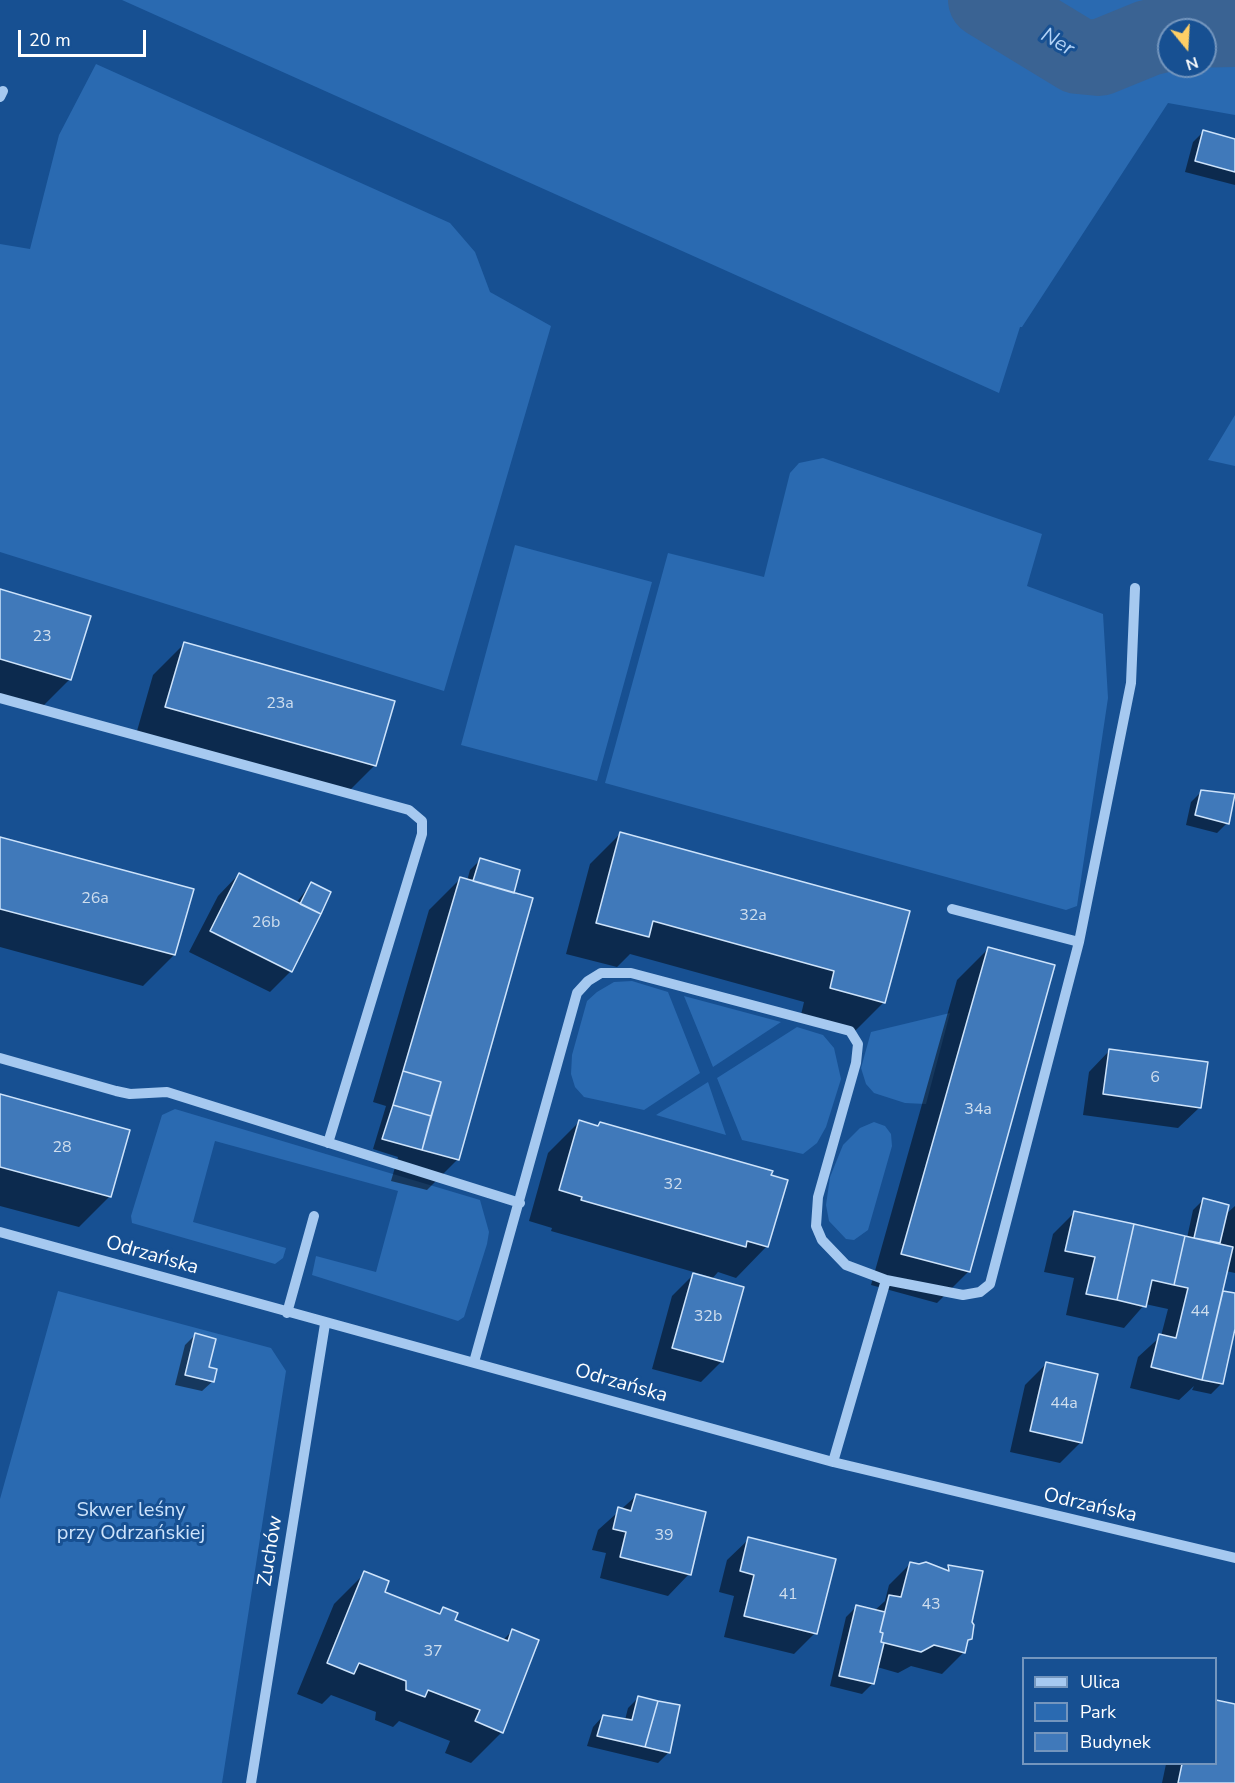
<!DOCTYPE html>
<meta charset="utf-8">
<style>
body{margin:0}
#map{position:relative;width:1235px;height:1783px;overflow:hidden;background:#175092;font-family:"Nunito Sans",sans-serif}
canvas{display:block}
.legend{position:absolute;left:1022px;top:1657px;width:195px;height:108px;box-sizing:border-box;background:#175092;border:2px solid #7496be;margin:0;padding:8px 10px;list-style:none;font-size:18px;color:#fff}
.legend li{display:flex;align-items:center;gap:12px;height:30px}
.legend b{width:30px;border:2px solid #7496be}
.north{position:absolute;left:1157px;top:18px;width:60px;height:60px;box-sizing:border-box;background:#175092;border:2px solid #7496be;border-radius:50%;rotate:162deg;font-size:16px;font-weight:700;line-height:24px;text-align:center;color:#fff}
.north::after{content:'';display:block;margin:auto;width:21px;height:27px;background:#ffcf66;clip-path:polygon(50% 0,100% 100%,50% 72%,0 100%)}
.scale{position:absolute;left:18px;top:30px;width:128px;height:27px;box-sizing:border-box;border:3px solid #fff;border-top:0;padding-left:8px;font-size:18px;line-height:21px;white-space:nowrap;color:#fff;-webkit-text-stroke:4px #175092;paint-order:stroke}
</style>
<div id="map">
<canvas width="1235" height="1783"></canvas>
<ul class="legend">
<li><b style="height:8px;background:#a6c9f0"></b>Ulica</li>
<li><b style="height:16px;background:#2a6ab1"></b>Park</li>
<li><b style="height:16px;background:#4079ba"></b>Budynek</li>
</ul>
<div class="north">N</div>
<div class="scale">20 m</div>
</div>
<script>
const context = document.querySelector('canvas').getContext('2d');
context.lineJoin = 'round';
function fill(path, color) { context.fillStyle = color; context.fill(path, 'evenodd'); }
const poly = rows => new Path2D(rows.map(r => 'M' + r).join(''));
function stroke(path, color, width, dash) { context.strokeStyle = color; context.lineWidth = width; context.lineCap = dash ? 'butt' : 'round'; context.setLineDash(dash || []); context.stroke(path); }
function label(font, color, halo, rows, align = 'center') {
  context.font = font + ' "Nunito Sans",sans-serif'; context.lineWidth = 6; context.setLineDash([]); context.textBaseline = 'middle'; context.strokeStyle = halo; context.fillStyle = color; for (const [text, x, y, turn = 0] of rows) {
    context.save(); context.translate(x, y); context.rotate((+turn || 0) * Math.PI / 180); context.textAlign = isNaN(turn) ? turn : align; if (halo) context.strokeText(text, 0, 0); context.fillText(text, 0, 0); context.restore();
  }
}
fill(poly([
 [122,0,1235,0,1235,115,1168,103,1022,327,1020,327,999,393],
 [1169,30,1205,30,1205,66,1169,66],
 [96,64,450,223,475,252,490,292,551,326,444,691,0,552,0,244,30,249,59,135],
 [1235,415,1235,466,1208,460],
 [823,458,1042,534,1027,586,1103,614,1108,698,1077,906,1066,910,605,783,668,553,764,577,790,473,799,463],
 [515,545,652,582,597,781,461,745],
 [632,981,668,992,700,1073,644,1110,584,1097,575,1087,571,1074,572,1055,587,1001,597,992,614,982],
 [684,996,781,1022,713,1067],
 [950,1013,926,1104,905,1103,874,1093,866,1084,861,1068,871,1032],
 [797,1027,823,1035,834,1048,841,1079,826,1127,817,1143,803,1154,742,1140,717,1078],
 [708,1082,726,1135,656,1115],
 [175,1109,480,1200,489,1232,487,1244,464,1317,458,1321,312,1275,316,1256,376,1272,398,1191,215,1141,193,1222,286,1248,283,1258,275,1264,132,1223,131,1216,162,1115],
 [874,1122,885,1126,891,1134,892,1146,868,1230,854,1240,846,1239,829,1221,826,1205,830,1177,843,1145,860,1128],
 [58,1291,271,1348,286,1371,222,1783,0,1783,0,1499]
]), '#2a6ab1');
fill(poly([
 [1203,132,1235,140,1235,185,1185,172,1193,142],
 [0,591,70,679,39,710,0,699],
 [184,644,375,765,344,796,135,738,153,675],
 [1202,791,1227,823,1217,833,1186,825,1191,802],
 [621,833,884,1002,853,1033,800,1019,804,1002,630,954,617,967,566,954,590,864],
 [0,838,174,955,143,986,0,947],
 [480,860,458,1159,427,1190,391,1181,398,1157,373,1149,386,1106,373,1102,429,910,460,879,467,881,470,870],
 [239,874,296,903,311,884,291,971,270,992,189,952,218,896],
 [988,949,1053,966,968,1272,937,1303,871,1285,957,980],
 [1110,1050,1200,1107,1178,1128,1083,1115,1089,1072],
 [0,1096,110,1196,79,1227,0,1206],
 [579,1122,767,1246,736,1278,718,1272,711,1280,722,1361,701,1382,652,1369,672,1296,693,1275,710,1279,711,1277,551,1231,552,1228,529,1221,548,1153],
 [1203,1200,1225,1215,1235,1206,1235,1273,1226,1271,1220,1296,1224,1292,1235,1294,1235,1322,1222,1383,1211,1394,1192,1390,1194,1386,1179,1400,1130,1388,1138,1357,1161,1336,1168,1309,1145,1304,1124,1328,1066,1315,1074,1278,1044,1272,1053,1234,1074,1213,1187,1238,1193,1210],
 [195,1335,213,1381,202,1391,175,1385,185,1345],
 [1046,1364,1081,1442,1060,1463,1010,1452,1025,1385],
 [636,1496,689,1574,668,1596,600,1578,606,1553,592,1550,598,1530],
 [749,1539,815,1633,794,1654,724,1637,734,1596,719,1592,727,1560],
 [910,1564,945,1571,949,1566,970,1622,971,1638,966,1643,964,1652,942,1674,911,1666,898,1673,877,1667,873,1683,862,1694,830,1686,846,1617,856,1607,874,1611,885,1601,889,1585],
 [365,1573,383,1593,438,1614,444,1609,453,1621,502,1641,513,1630,502,1732,471,1763,445,1753,450,1741,399,1721,393,1727,375,1720,376,1712,331,1695,322,1704,297,1694,334,1604],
 [639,1697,678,1706,668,1753,658,1763,587,1746,593,1727,603,1716,625,1720,628,1708],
 [1216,1701,1235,1706,1235,1783,1162,1783,1166,1764,1216,1764]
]), '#0007');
stroke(poly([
 [986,0,1078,56,1099,58,1148,38,1169,33],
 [1185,30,1235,29]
]), '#3a6393', 76);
const building = poly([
 [1203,130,1235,139,1235,172,1195,161,1203,130],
 [0,589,91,616,71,680,0,659,0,589],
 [184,642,395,701,376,766,165,707,184,642],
 [1201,790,1235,794,1229,824,1195,815,1201,790],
 [620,832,910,911,885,1003,830,988,834,971,653,921,649,937,596,923,620,832],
 [0,837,194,889,175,955,0,909,0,837],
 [480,858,520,870,514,893,473,881,480,858],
 [239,873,321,914,292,972,210,931,239,873],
 [460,877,533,898,459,1160,422,1150,441,1082,403,1071,460,877],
 [311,882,331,892,321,914,300,904,311,882],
 [988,947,1055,965,970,1272,901,1254,988,947],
 [1109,1049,1208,1062,1201,1108,1103,1094,1109,1049],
 [403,1071,441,1082,431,1116,393,1105,403,1071],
 [0,1094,130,1130,111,1197,0,1167,0,1094],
 [393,1105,431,1116,422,1150,382,1139,393,1105],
 [579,1120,598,1126,600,1122,773,1171,771,1175,788,1180,768,1247,747,1241,746,1247,581,1200,582,1197,559,1190,579,1120],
 [1203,1198,1229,1205,1220,1243,1194,1238,1203,1198],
 [1074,1211,1134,1224,1117,1300,1086,1294,1095,1257,1065,1251,1074,1211],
 [1134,1224,1185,1236,1174,1285,1152,1280,1146,1307,1117,1300,1134,1224],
 [1185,1236,1233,1247,1202,1380,1151,1367,1159,1334,1176,1338,1188,1288,1174,1285,1185,1236],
 [693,1273,744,1287,723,1362,672,1348,693,1273],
 [1223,1291,1235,1293,1235,1329,1223,1384,1202,1380,1223,1291],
 [195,1333,216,1339,209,1367,217,1369,214,1382,185,1375,195,1333],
 [1046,1362,1098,1374,1082,1443,1030,1431,1046,1362],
 [636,1494,706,1512,691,1575,620,1557,626,1532,613,1529,618,1507,631,1511,636,1494],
 [748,1537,836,1559,817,1634,744,1616,754,1575,740,1571,748,1537],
 [910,1562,919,1564,926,1562,949,1571,948,1565,983,1571,972,1622,974,1625,972,1639,968,1640,965,1653,934,1645,921,1652,881,1642,883,1633,880,1632,889,1595,901,1597,910,1562],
 [364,1571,389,1581,385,1592,440,1614,443,1607,458,1613,455,1620,508,1641,512,1629,539,1640,503,1733,475,1721,480,1710,428,1690,425,1697,406,1690,406,1681,359,1663,354,1674,327,1663,364,1571],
 [856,1605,885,1612,880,1632,883,1633,881,1642,884,1643,874,1684,839,1676,856,1605],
 [638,1696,658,1701,645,1747,597,1736,603,1715,632,1720,638,1696],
 [1216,1700,1235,1704,1235,1783,1178,1783,1182,1764,1216,1764,1216,1700],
 [658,1701,680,1705,670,1753,645,1747,658,1701]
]);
fill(building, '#4079ba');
stroke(building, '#cde3fb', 1.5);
stroke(poly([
 [0,97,3,91],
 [0,698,409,810,422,821,422,834,328,1143],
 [952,909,1079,942,1131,683,1135,588],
 [0,1058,116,1091,130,1094,167,1092,520,1203],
 [0,1232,833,1462,1235,1558],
 [287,1313,314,1216],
 [474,1362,577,993,588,981,601,973,631,973,850,1031,858,1044,856,1063,818,1197,816,1226,822,1240,846,1265,886,1280],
 [833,1462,886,1280,963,1295,980,1292,990,1284,1079,942],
 [251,1783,325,1324]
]), '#a6c9f0', 10);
label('16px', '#cfdeee', null, [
 ["23",42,637],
 ["23a",280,704],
 ["26a",95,899],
 ["32a",753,916],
 ["26b",266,923],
 ["6",1155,1078],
 ["34a",978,1110],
 ["28",62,1148],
 ["32",673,1185],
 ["44",1200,1312],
 ["32b",708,1317],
 ["44a",1064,1404],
 ["39",664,1536],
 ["41",788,1595],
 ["43",931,1605],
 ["37",433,1652]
]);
label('20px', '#fff', '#175092', [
 ["Odrzańska",152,1256,16],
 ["Odrzańska",621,1384,16],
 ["Odrzańska",1090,1506,13],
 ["Zuchów",271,1551,-81]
]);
label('20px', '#cde3fb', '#175092', [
 ["Skwer leśny",131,1511],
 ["przy Odrzańskiej",131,1534]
]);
label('italic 21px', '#b3d3f7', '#175092', [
 ["Ner",1057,43,30]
]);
</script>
